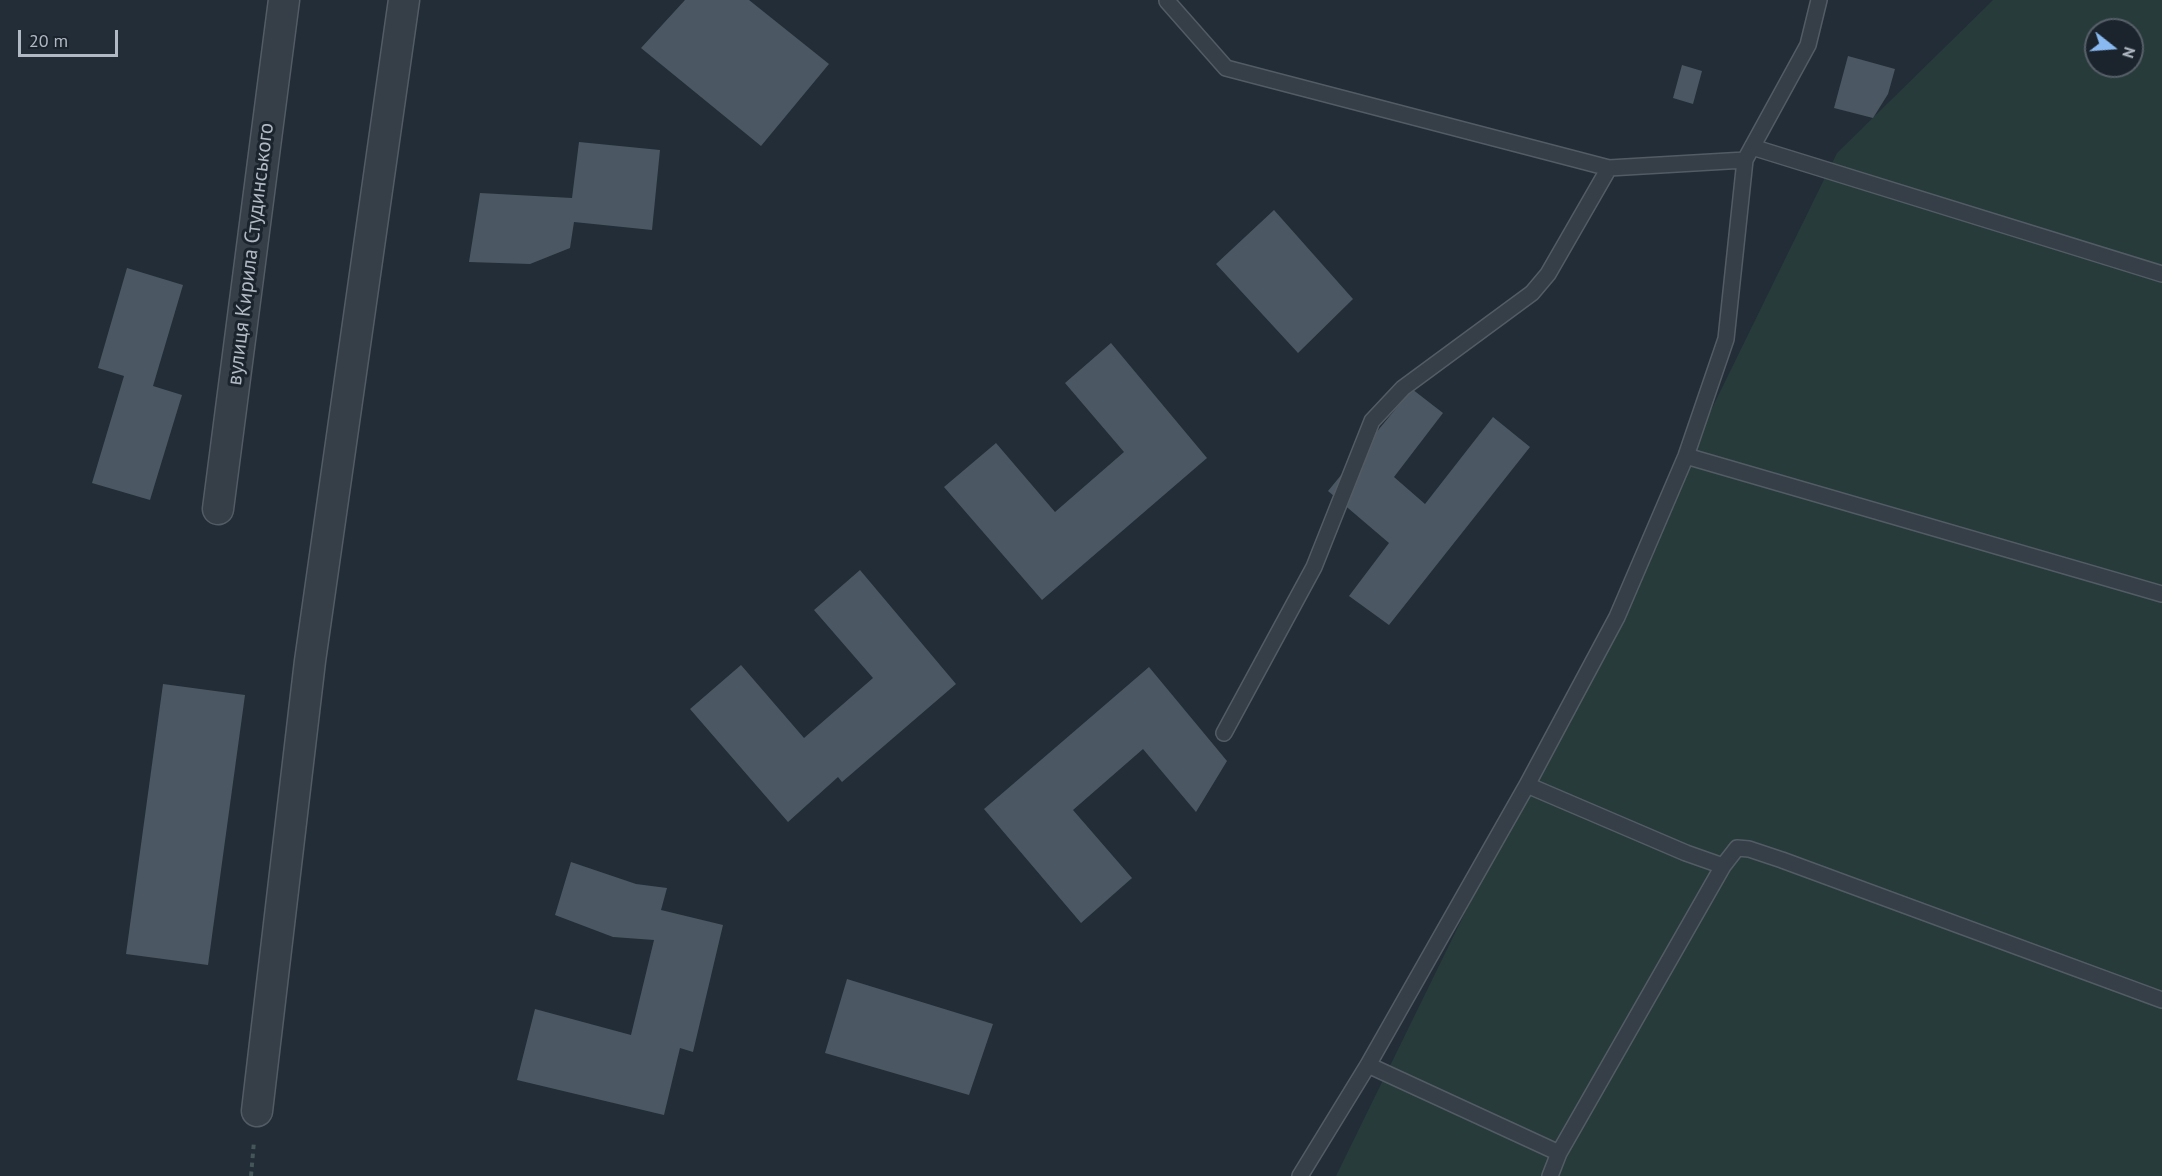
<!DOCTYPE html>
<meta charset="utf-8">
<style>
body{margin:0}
#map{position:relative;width:2162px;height:1176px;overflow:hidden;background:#222d37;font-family:"PT Sans",sans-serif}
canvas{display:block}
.north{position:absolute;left:2084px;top:18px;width:60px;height:60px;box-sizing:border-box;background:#1b232c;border:2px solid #575f69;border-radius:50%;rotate:107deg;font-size:16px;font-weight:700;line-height:24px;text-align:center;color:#b0b9c4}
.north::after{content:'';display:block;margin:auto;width:21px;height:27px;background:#89b9f0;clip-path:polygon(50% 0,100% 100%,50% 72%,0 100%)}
.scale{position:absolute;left:18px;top:30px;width:100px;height:27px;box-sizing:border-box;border:3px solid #b0b9c4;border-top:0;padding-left:8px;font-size:18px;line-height:21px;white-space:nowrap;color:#b0b9c4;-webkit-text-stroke:4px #1b232c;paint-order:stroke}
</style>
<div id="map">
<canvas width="2162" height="1176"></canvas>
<div class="north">N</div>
<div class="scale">20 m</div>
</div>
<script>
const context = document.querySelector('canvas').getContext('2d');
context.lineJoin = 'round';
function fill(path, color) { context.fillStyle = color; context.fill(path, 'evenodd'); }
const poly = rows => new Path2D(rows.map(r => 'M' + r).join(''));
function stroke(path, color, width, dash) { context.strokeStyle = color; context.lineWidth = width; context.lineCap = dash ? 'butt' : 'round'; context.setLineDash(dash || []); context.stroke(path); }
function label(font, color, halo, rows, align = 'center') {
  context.font = font + ' "PT Sans",sans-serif'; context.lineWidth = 6; context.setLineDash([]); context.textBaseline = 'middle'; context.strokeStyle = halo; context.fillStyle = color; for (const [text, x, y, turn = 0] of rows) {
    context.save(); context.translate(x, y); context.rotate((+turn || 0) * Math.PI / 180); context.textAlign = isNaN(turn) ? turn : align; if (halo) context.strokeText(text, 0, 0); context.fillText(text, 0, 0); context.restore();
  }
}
fill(poly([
 [1993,0,2162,0,2162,1176,1336,1176,1837,153],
 [2096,30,2132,30,2132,66,2096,66]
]), '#273b3a');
fill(poly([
 [685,0,749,0,829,64,761,146,641,48],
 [1848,56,1895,69,1888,94,1873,118,1834,108],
 [1682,65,1702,71,1693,104,1673,98],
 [579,142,660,150,652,230,574,222,570,248,530,264,469,262,480,193,572,198],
 [1274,210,1353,299,1298,353,1216,264],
 [127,268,183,285,153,386,182,395,150,500,92,483,124,376,98,368],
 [1111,343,1207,458,1042,600,944,487,996,443,1055,512,1124,452,1065,383],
 [1412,389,1443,413,1394,477,1425,504,1493,417,1530,447,1389,625,1349,596,1389,543,1328,491],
 [860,570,956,684,842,782,838,777,788,822,690,709,741,665,804,738,873,678,814,610],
 [1149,667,1227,761,1196,812,1143,749,1073,810,1132,878,1081,923,984,809],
 [163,684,245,695,208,965,126,954],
 [571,862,636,884,667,888,661,910,723,925,693,1052,680,1048,664,1115,517,1080,535,1009,631,1035,654,940,613,937,555,915],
 [847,979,993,1024,969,1095,825,1053]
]), '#4b5763');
const service = poly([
 [1167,1,1226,68,1609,168,1745,160,1808,45,1819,0],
 [1752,147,2162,274],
 [1686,456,2162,594],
 [1224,733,1314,567,1372,421,1403,388,1532,293,1548,274,1609,168],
 [1527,785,1617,617,1686,456,1726,339,1745,160],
 [1368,1065,1559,1153,1550,1176],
 [1559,1153,1723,866,1737,848,1749,849,1782,860,2162,1000],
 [1300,1176,1368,1065,1527,785,1686,853,1723,866]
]);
const minor = poly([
 [218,509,284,0],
 [257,1111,310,661,404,0]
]);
stroke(service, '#535c65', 18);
stroke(minor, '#535c65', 33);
stroke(poly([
 [251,1176,254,1141]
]), '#445657', 4, [4.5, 4.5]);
stroke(service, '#363e48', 15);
stroke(minor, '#363e48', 30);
label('21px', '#b0b9c4', '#1b232c', [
 ["вулиця Кирила Студинського",251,254,-83]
]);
</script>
